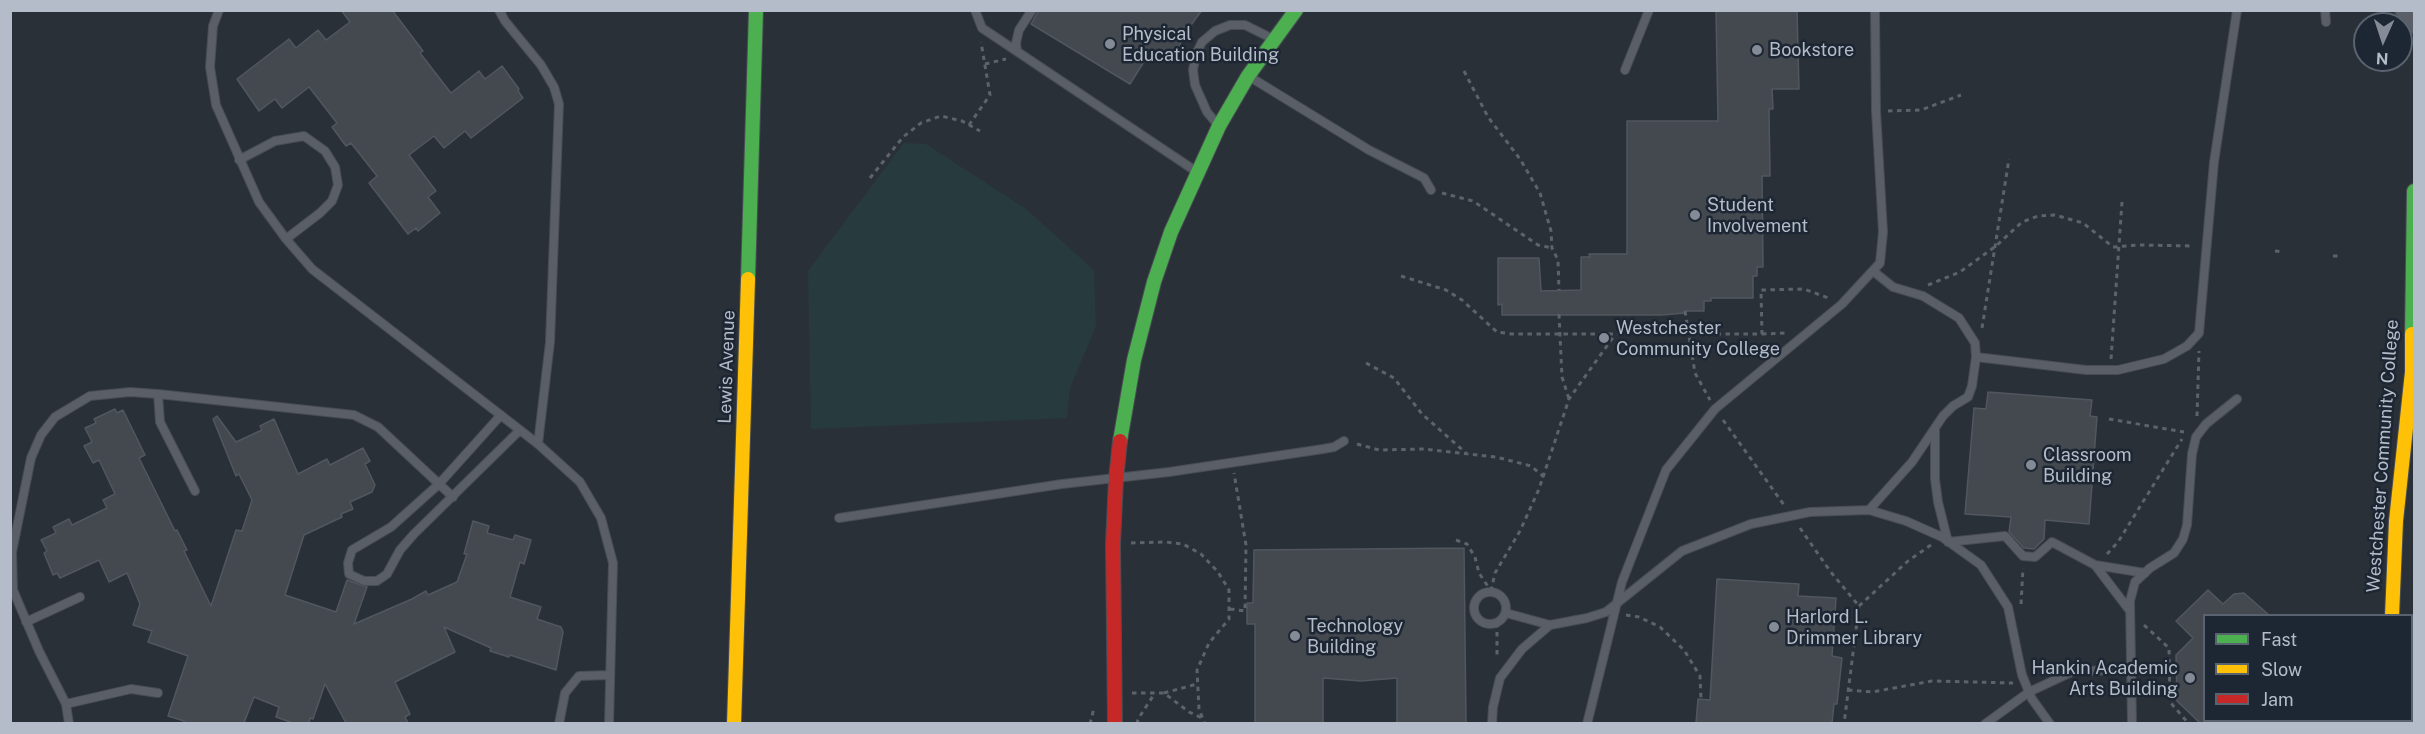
<!DOCTYPE html>
<style>
body{margin:0}
#map{position:relative;width:2425px;height:734px;overflow:hidden;background:#2a3038;font-family:"Public Sans",sans-serif}
canvas{display:block}
.frame{position:absolute;inset:0;border:12px solid #b4bcc9;pointer-events:none}
.legend{position:absolute;left:2203px;top:614px;width:210px;height:108px;box-sizing:border-box;background:#1d2633;border:2px solid #59626f;margin:0;padding:8px 10px;list-style:none;font-size:18px;color:#b4bcc9}
.legend li{display:flex;align-items:center;gap:12px;height:30px}
.legend b{width:30px;border:2px solid #59626f}
.north{position:absolute;left:2353px;top:12px;width:60px;height:60px;box-sizing:border-box;background:#1d2633;border:2px solid #59626f;border-radius:50%;rotate:183deg;font-size:16px;font-weight:700;line-height:24px;text-align:center;color:#b4bcc9}
.north::after{content:'';display:block;margin:auto;width:21px;height:27px;background:#848b96;clip-path:polygon(50% 0,100% 100%,50% 72%,0 100%)}
</style>
<div id="map">
<canvas width="2425" height="734"></canvas>
<div class="frame"></div>
<ul class="legend">
<li><b style="height:8px;background:#4caf50"></b>Fast</li>
<li><b style="height:8px;background:#ffc107"></b>Slow</li>
<li><b style="height:8px;background:#c62828"></b>Jam</li>
</ul>
<div class="north">N</div>
</div>
<script>
const context = document.querySelector('canvas').getContext('2d');
context.lineJoin = 'round';
function fill(path, color) { context.fillStyle = color; context.fill(path, 'evenodd'); }
const poly = rows => new Path2D(rows.map(r => 'M' + r).join(''));
function stroke(path, color, width, dash) { context.strokeStyle = color; context.lineWidth = width; context.lineCap = dash ? 'butt' : 'round'; context.setLineDash(dash || []); context.stroke(path); }
function label(font, color, halo, rows, align = 'center') {
  context.font = font + ' "Public Sans",sans-serif'; context.lineWidth = 5; context.setLineDash([]); context.textBaseline = 'middle'; context.strokeStyle = halo; context.fillStyle = color; for (const [text, x, y, turn = 0] of rows) {
    context.save(); context.translate(x, y); context.rotate((+turn || 0) * Math.PI / 180); context.textAlign = isNaN(turn) ? turn : align; if (halo) context.strokeText(text, 0, 0); context.fillText(text, 0, 0); context.restore();
  }
}
fill(poly([
 [904,143,926,144,1026,209,1094,270,1096,326,1070,388,1067,418,811,429,808,271]
]), '#273a3e');
const building = poly([
 [341,10,392,10,423,51,420,53,451,93,479,71,485,79,502,66,519,89,518,91,523,98,471,138,465,131,444,148,434,136,409,155,436,191,428,197,440,213,418,231,416,228,408,234,369,183,377,176,351,143,346,146,332,127,337,123,309,87,282,108,275,99,259,111,237,79,289,39,296,48,318,30,326,40,350,22,341,10],
 [1039,10,1202,10,1183,36,1176,56,1152,49,1130,84,1031,24,1039,10],
 [1716,10,1797,10,1799,89,1772,89,1773,109,1769,109,1770,176,1762,176,1763,267,1757,267,1757,276,1753,276,1753,298,1711,298,1711,301,1704,301,1704,311,1685,311,1685,313,1662,315,1502,315,1502,304,1498,305,1498,258,1539,258,1541,291,1581,290,1581,257,1590,257,1589,254,1627,254,1627,121,1718,121,1716,10],
 [1988,392,2092,400,2090,416,2097,417,2089,524,2045,520,2044,539,2034,549,2024,548,2009,532,2011,517,1965,514,1974,408,1986,409,1988,392],
 [115,409,117,413,123,410,145,455,139,458,175,531,177,530,187,550,184,551,211,606,236,530,242,531,252,500,239,474,236,476,213,419,217,416,236,442,262,430,260,426,274,419,298,474,327,459,330,465,363,448,370,461,365,464,375,485,372,492,350,502,353,509,341,514,342,517,304,535,285,595,336,612,347,580,367,587,354,624,412,599,426,591,428,595,457,582,467,554,464,554,473,521,489,526,487,533,513,540,515,535,531,540,524,564,520,562,510,597,541,607,537,619,561,627,563,632,556,670,510,655,509,657,490,651,491,648,444,627,455,652,395,682,410,714,405,717,408,723,346,723,325,684,313,719,310,718,309,723,293,723,276,717,279,707,254,697,244,723,183,723,184,721,168,716,188,656,148,642,152,631,133,625,140,604,127,573,109,582,99,560,60,578,57,573,53,575,44,553,47,551,41,540,56,533,53,527,69,519,72,525,107,508,103,500,115,494,99,460,93,463,84,446,92,442,85,428,96,423,94,419,115,409],
 [1464,548,1466,723,1397,723,1397,678,1361,681,1323,678,1323,723,1255,723,1255,624,1247,624,1247,603,1253,603,1254,550,1464,548],
 [1717,579,1799,584,1798,596,1836,598,1832,656,1842,658,1837,704,1834,704,1832,723,1696,723,1698,699,1710,700,1717,579],
 [2208,590,2223,604,2234,594,2244,593,2269,615,2205,615,2205,723,2200,723,2177,701,2176,655,2193,638,2176,621,2208,590]
]);
fill(building, '#444950');
stroke(building, '#52575f', 1.5);
const lane = poly([
 [219,10,213,26,210,67,216,105,259,202,286,239,312,269,538,444,580,482,601,518,613,563,609,724],
 [499,10,505,21,541,65,554,87,559,104,550,342,538,444],
 [975,10,982,28,1197,172],
 [2325,10,2326,22],
 [1017,51,1016,43,1019,30,1032,10],
 [1625,70,1649,10],
 [1250,77,1369,150,1424,178,1431,190],
 [1218,125,1207,112,1195,85,1193,70,1196,54,1202,42,1215,31,1230,25,1245,25,1273,39],
 [239,160,275,141,304,136,325,151,335,167,338,185,332,201,320,213,286,239],
 [1976,357,2086,370,2118,370,2164,359,2187,346,2199,333,2214,162,2237,10],
 [158,394,160,422,195,491],
 [501,415,439,484,391,527,352,550,348,563,349,574,364,581,377,581,387,574,400,550,414,534,520,430],
 [1935,430,1935,479,1938,502,1948,542,2005,536,2023,556,2035,557,2052,542,2095,565,2145,573],
 [1869,510,1912,462,1943,416,1953,406,1968,397,1972,386,1976,357,1975,343,1959,318,1923,296,1893,287,1873,271],
 [839,518,1062,484,1169,472,1323,449,1334,447,1344,441],
 [2095,565,2130,611],
 '1474 608a16 16 0 1 1 32 0a16 16 0 1 1-32 0Z',
 [1506,613,1550,625],
 [26,622,80,597],
 [66,704,131,689,158,693],
 [69,724,66,704,39,651,13,590,12,552,31,458,41,435,55,417,90,396,130,392,158,394,354,415,378,427,453,497],
 [559,724,565,693,579,676,609,675],
 [1492,724,1493,707,1500,678,1522,649,1550,625,1587,618,1606,612,1682,551,1751,524,1810,512,1869,510,1906,521,1942,537,1981,565,2008,607,2022,675,2032,699,2050,724],
 [1587,724,1622,582,1666,470,1715,409,1842,304,1880,263,1883,232,1876,111,1875,10],
 [1985,724,2029,692,2074,671,2131,670],
 [2132,724,2130,601,2135,582,2150,568,2174,553,2183,539,2187,525,2192,454,2196,437,2206,424,2237,399]
]);
const street = poly([
 [2403,10,2414,26],
 [2404,720,2405,724]
]);
const fast = poly([
 [748,279,756,10],
 [2412,334,2414,191],
 [1120,441,1134,360,1154,282,1171,232,1219,126,1248,76,1296,10]
]);
const slow = poly([
 [2392,616,2396,521,2412,372,2412,334],
 [734,724,748,279]
]);
const jam = poly([
 [1115,724,1113,544,1116,479,1120,441]
]);
stroke(lane, '#484c53', 10);
stroke(street, '#484c53', 18);
stroke(fast, '#484c53', 16);
stroke(slow, '#484c53', 16);
stroke(jam, '#484c53', 16);
stroke(poly([
 [985,64,1006,59],
 [1464,71,1488,117,1520,159,1540,193,1551,231,1552,248,1558,260,1559,290],
 [1888,111,1921,110,1961,95],
 [969,125,990,95,981,42],
 [870,178,903,137,921,123,941,116,962,121,980,131],
 [1442,193,1473,201,1538,245,1552,248],
 [2275,251,2283,252],
 [2333,256,2341,256],
 [1401,276,1446,290,1462,300,1497,332,1512,334,1762,334,1761,290,1804,289,1831,299],
 [1928,285,1960,272,1996,246,2022,222,2038,216,2055,215,2083,223,2113,247,2138,245,2193,246],
 [1685,311,1695,373,1710,400],
 [1559,314,1562,377,1569,399],
 [1982,328,2009,159],
 [1762,334,1787,333],
 [2111,359,2122,202],
 [1366,363,1394,378,1422,414,1466,453],
 [2197,416,2199,351],
 [2109,419,2184,432],
 [1723,420,1784,505],
 [1357,444,1379,450,1424,449,1496,457,1531,466,1544,477],
 [1800,528,1830,571,1859,606,1844,724],
 [1456,540,1467,544,1475,557,1479,573,1491,591],
 [1131,543,1166,542,1183,544,1201,554,1218,572,1229,590,1229,619,1209,643,1197,670,1199,709,1205,724],
 [2107,554,2118,542,2182,439],
 [1491,591,1495,573,1520,531,1539,489,1569,399,1614,336],
 [2021,604,2023,568],
 [1859,606,1908,561,1931,545],
 [1230,609,1245,611,1246,545,1234,473],
 [1626,615,1639,617,1660,627,1684,650,1700,676,1701,699],
 [1497,623,1497,659],
 [2144,625,2169,648,2170,702,2189,724],
 [1848,690,1872,692,1932,681,2013,683],
 [1132,693,1164,693,1189,712,1202,718],
 [1164,693,1197,684],
 [1090,724,1094,708],
 [1137,724,1138,719,1155,693]
]), '#5d636a', 3, [4.5, 4.5]);
stroke(lane, '#5a5e66', 8);
stroke(street, '#5a5e66', 15);
stroke(fast, '#4caf50', 14);
stroke(slow, '#ffc107', 14);
stroke(jam, '#c62828', 14);
for (const [x, y, r, color] of [
 [1110,44,6,"#848b96"],
 [1757,50,6,"#848b96"],
 [1695,215,6,"#848b96"],
 [1604,338,6,"#848b96"],
 [2031,465,6,"#848b96"],
 [1774,627,6,"#848b96"],
 [1295,636,6,"#848b96"],
 [2190,678,6,"#848b96"]
]) { const dot = new Path2D(); dot.arc(x, y, r, 0, 2 * Math.PI); context.fillStyle = color; context.fill(dot); stroke(dot, '#1d2633', 2); }
label('18px', '#b4bcc9', '#1d2633', [
 ["Physical",1122,34],
 ["Education Building",1122,55],
 ["Bookstore",1769,50],
 ["Student",1707,205],
 ["Involvement",1707,226],
 ["Westchester",1616,328],
 ["Community College",1616,349],
 ["Classroom",2043,455],
 ["Building",2043,476],
 ["Harlord L.",1786,617],
 ["Drimmer Library",1786,638],
 ["Technology",1307,626],
 ["Building",1307,647],
 ["Hankin Academic",2178,668,"right"],
 ["Arts Building",2178,689,"right"]
], 'left');
label('18px', '#b4bcc9', '#1d2633', [
 ["Lewis Avenue",727,367,-88],
 ["Westchester Community College",2383,456,-86]
]);
</script>
